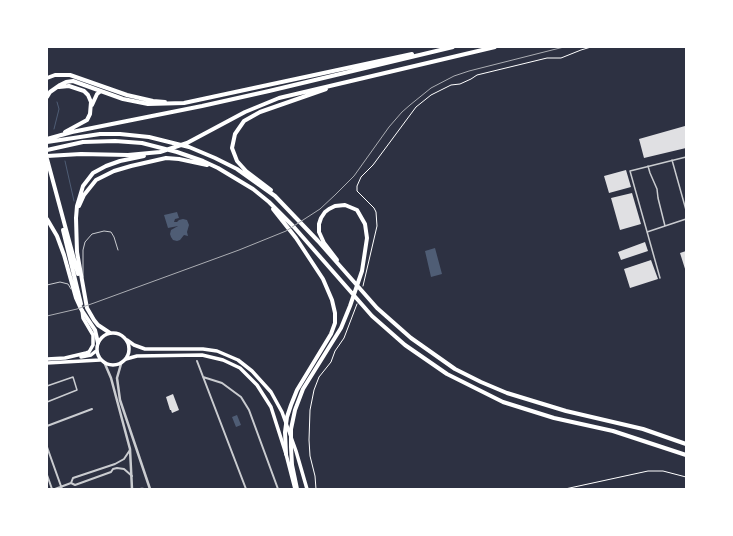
<!DOCTYPE html>
<style>
body{margin:0}
#map{position:relative;width:733px;height:536px;overflow:hidden;background:#2d3142;font-family:"Source Sans 3",sans-serif}
canvas{display:block}
.frame{position:absolute;inset:0;border:48px solid #fff;pointer-events:none}
</style>
<div id="map">
<canvas width="733" height="536"></canvas>
<div class="frame"></div>
</div>
<script>
const context = document.querySelector('canvas').getContext('2d');
context.lineJoin = 'round';
function fill(path, color) { context.fillStyle = color; context.fill(path, 'evenodd'); }
const poly = rows => new Path2D(rows.map(r => 'M' + r).join(''));
function stroke(path, color, width, dash) { context.strokeStyle = color; context.lineWidth = width; context.lineCap = dash ? 'butt' : 'round'; context.setLineDash(dash || []); context.stroke(path); }
fill(poly([
 [177,212,179,218,175,219,174,222,177,222,179,220,183,219,187,220,189,225,187,232,188,236,184,235,180,240,177,241,173,240,171,237,170,234,171,230,178,226,168,228,164,215],
 [435,248,442,274,431,277,425,251],
 [237,415,241,425,236,427,232,417]
]), '#4f5d75');
stroke(poly([
 [54,129,59,109,57,102],
 [65,161,74,201]
]), '#4f5d75', 1);
fill(poly([
 [685,126,686,148,644,158,639,139],
 [626,170,631,187,609,193,604,176],
 [632,193,641,224,620,230,611,198],
 [645,242,648,251,621,260,618,252],
 [686,251,686,272,680,253],
 [651,260,658,279,630,288,624,269],
 [173,394,179,410,172,413,171,410,170,410,166,397]
]), '#e0e0e3');
stroke(poly([
 [363,286,377,226,376,212,374,208,357,191,357,186,361,177,373,165,416,107,431,95,451,85,460,84,471,79,477,75,547,58,561,58,581,50,591,47],
 [316,489,315,476,310,456,309,440,310,410,314,390,319,377,331,362,335,351,344,338,357,304],
 [565,489,648,471,663,471,686,477]
]), '#fff', 1);
stroke(poly([
 [83,277,83,250,85,242,92,234,104,231,111,232,114,237,118,250],
 [47,285,60,282,68,284,71,289]
]), '#caccd0', 1);
stroke(poly([
 [672,160,686,210],
 [648,166,650,173,657,189,658,198,665,226],
 [647,232,686,219],
 [660,278,630,171,686,157],
 [47,386,73,377,77,390,47,402]
]), '#caccd0', 1.5);
stroke(poly([
 [197,361,246,489],
 [203,377,222,383,241,397,249,410,278,489],
 [47,426,92,409],
 [47,447,62,489],
 [130,450,124,459,115,464,73,478,71,483,75,485,111,472,113,469,117,468,124,469,132,476],
 [47,475,52,489],
 [55,489,71,483]
]), '#caccd0', 2);
stroke(poly([
 [105,364,111,378,130,449,132,489],
 [121,364,117,378,120,400,150,489],
 [141,489,143,489]
]), '#caccd0', 2.5);
stroke(poly([
 '97 349a16 16 0 1 1 32 0a16 16 0 1 1-32 0Z',
 [81,357,91,355,96,351],
 [65,358,86,353,89,352,93,345,93,335,83,318,82,310],
 [47,359,65,358],
 [47,363,100,360]
]), '#fff', 3.5);
stroke(poly([
 [127,340,134,345,145,349,203,349,217,351,238,360,252,371,271,392,282,412,296,451,307,489],
 [126,359,137,356,202,355,223,360,240,368,257,385,271,407,286,454,295,489]
]), '#fff', 3.5);
stroke(poly([
 [47,78,55,75,70,75,127,95,153,101,165,102],
 [59,87,69,86,84,91,88,95,91,102,90,114,87,120,65,132],
 [47,97,50,92,60,85,66,82,73,81,123,99,148,104,184,103,412,54],
 [92,105,97,94,101,91],
 [47,139,72,132,202,106,269,91,453,47],
 [47,142,100,134,120,134,149,137,189,147,215,158,237,169,275,196,318,241,377,308,411,338,455,369,481,382,507,393,566,411,643,429,686,444],
 [47,150,83,142,115,141,142,143,177,152,203,161,218,168,253,189,269,202,293,226,372,316,405,345,447,374,503,402,554,418,613,431,686,455],
 [47,156,81,154,128,155,160,152,187,143,245,112,279,98,495,47],
 [47,159,78,274],
 [271,190,246,171,237,161,232,148,235,134,244,121,260,112,326,89],
 [79,206,84,195,96,180,114,171,131,166,166,158,179,159,207,165],
 [273,209,296,238,323,279,332,300,335,313,335,323,331,334,297,390,291,405,287,417,285,432,286,454],
 [47,219,57,236,64,255,76,298,81,309,95,330,98,343],
 [63,230,81,304],
 [110,333,98,325,94,320,87,308,77,252,76,218,77,206,83,186,93,173,106,166,120,161,144,156],
 [297,489,292,465,291,447,291,429,295,410,303,389,341,328,350,306,362,271,367,238,365,224,357,210,345,205,335,206,329,209,325,212,321,218,319,224,319,232,324,243,337,260]
]), '#fff', 4);
stroke(poly([
 [47,316,77,309,94,303,239,250,286,231,320,209,335,195,354,176,389,127,402,112,410,105,431,88,454,76,469,71,564,47]
]), '#abadb3', 1);
</script>
